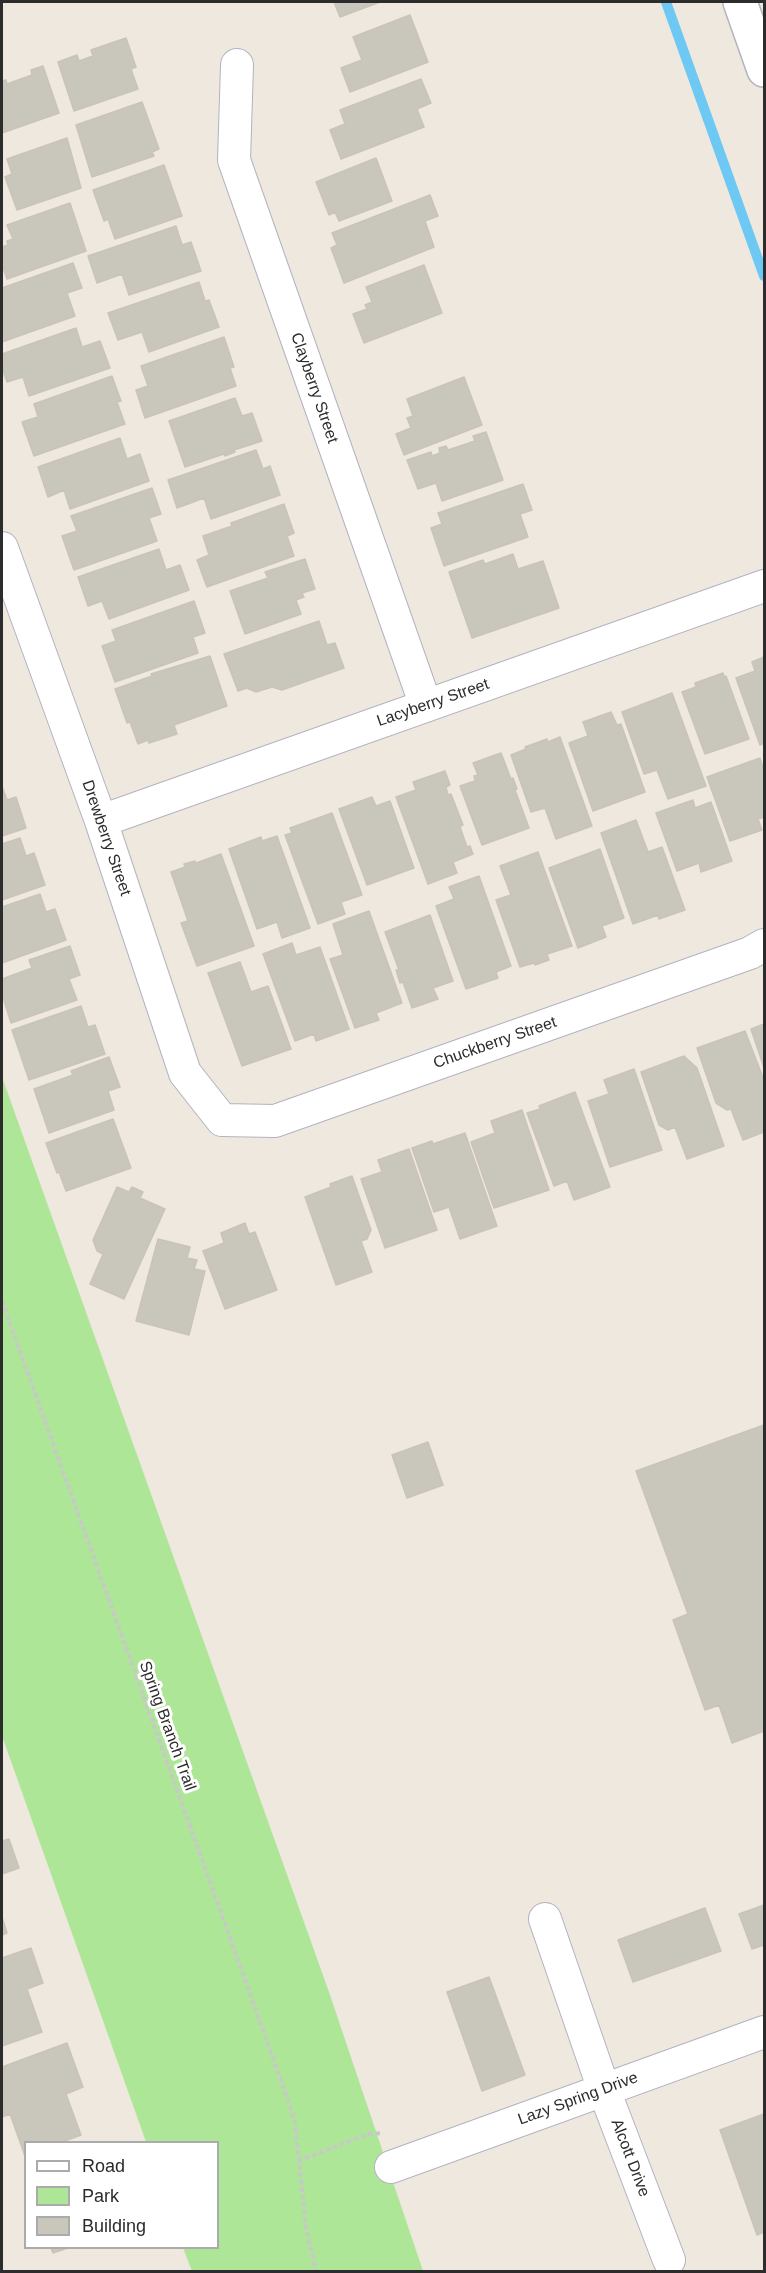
<!DOCTYPE html>
<style>
body{margin:0}
#map{position:relative;width:766px;height:2273px;overflow:hidden;background:#eee8de;font-family:Arial,sans-serif}
canvas{display:block}
.frame{position:absolute;inset:0;border:3px solid #2c2c2c;pointer-events:none}
.legend{position:absolute;left:24px;top:2141px;width:195px;height:108px;box-sizing:border-box;background:#fff;border:2px solid #ababab;margin:0;padding:8px 10px;list-style:none;font-size:18px;color:#2c2c2c}
.legend li{display:flex;align-items:center;gap:12px;height:30px}
.legend b{width:30px;border:2px solid #ababab}
</style>
<div id="map">
<canvas width="766" height="2273"></canvas>
<div class="frame"></div>
<ul class="legend">
<li><b style="height:8px;background:#fff"></b>Road</li>
<li><b style="height:16px;background:#aee698"></b>Park</li>
<li><b style="height:16px;background:#c9c6bc"></b>Building</li>
</ul>
</div>
<script>
const context = document.querySelector('canvas').getContext('2d');
context.lineJoin = 'round';
function fill(path, color) { context.fillStyle = color; context.fill(path, 'evenodd'); }
const poly = rows => new Path2D(rows.map(r => 'M' + r).join(''));
function stroke(path, color, width, dash) { context.strokeStyle = color; context.lineWidth = width; context.lineCap = dash ? 'butt' : 'round'; context.setLineDash(dash || []); context.stroke(path); }
function label(font, color, halo, rows, align = 'center') {
  context.font = font + ' Arial,sans-serif'; context.lineWidth = 6; context.setLineDash([]); context.textBaseline = 'middle'; context.strokeStyle = halo; context.fillStyle = color; for (const [text, x, y, turn = 0] of rows) {
    context.save(); context.translate(x, y); context.rotate((+turn || 0) * Math.PI / 180); context.textAlign = isNaN(turn) ? turn : align; if (halo) context.strokeText(text, 0, 0); context.fillText(text, 0, 0); context.restore();
  }
}
fill(poly([
 [2,1077,329,1992,423,2271,192,2271,183,2248,218,2248,218,2142,146,2142,2,1736]
]), '#aee698');
stroke(poly([
 [666,2,764,276]
]), '#6dc8f4', 10);
const building = poly([
 [334,2,380,2,340,17,334,2],
 [410,15,428,62,350,92,341,68,362,60,353,37,410,15],
 [126,38,136,67,131,69,138,89,74,111,58,62,77,55,79,61,93,56,91,50,126,38],
 [43,66,59,113,2,133,2,81,6,80,7,84,32,75,31,70,43,66],
 [421,79,431,103,417,109,424,127,341,159,330,130,345,124,340,110,421,79],
 [142,102,159,149,152,152,154,156,92,177,76,125,142,102],
 [67,138,81,188,17,210,5,177,12,174,7,159,67,138],
 [376,158,392,201,339,221,335,212,329,215,316,182,376,158],
 [164,165,182,216,115,239,108,219,104,221,93,190,164,165],
 [430,195,438,216,425,221,434,247,344,283,331,248,337,245,332,233,430,195],
 [70,203,86,251,7,279,2,265,2,247,8,245,7,241,13,239,7,225,70,203],
 [176,226,182,245,191,242,201,271,129,295,122,274,97,283,88,256,176,226],
 [73,263,82,288,67,293,75,316,2,342,2,288,73,263],
 [424,265,442,313,364,343,353,314,367,309,365,305,372,302,366,287,424,265],
 [199,282,205,301,209,300,219,327,149,352,142,332,118,340,108,313,199,282],
 [76,328,82,347,100,341,110,368,29,396,23,377,7,382,2,368,2,354,76,328],
 [224,337,234,367,230,368,236,386,145,418,136,390,148,386,141,366,224,337],
 [112,376,121,401,117,402,125,424,34,456,22,422,38,417,34,404,112,376],
 [464,377,482,425,404,455,396,434,411,428,407,418,413,416,407,399,464,377],
 [235,398,242,416,252,413,262,441,234,450,235,452,225,456,224,454,185,467,169,421,235,398],
 [486,432,503,480,442,501,436,483,418,489,407,460,431,452,432,456,440,453,439,448,446,446,448,450,475,441,473,436,486,432],
 [120,438,127,459,140,454,149,481,70,509,64,490,48,497,38,467,120,438],
 [256,450,263,469,270,466,280,495,211,519,204,498,177,508,168,480,256,450],
 [523,484,532,510,520,514,528,537,444,566,431,528,442,524,438,513,523,484],
 [152,488,161,514,149,518,157,541,74,570,62,536,77,531,71,516,152,488],
 [284,504,294,533,287,536,294,556,207,587,197,560,209,555,203,536,232,526,231,523,284,504],
 [159,549,166,570,180,565,189,590,109,619,102,601,88,606,78,577,159,549],
 [513,554,518,569,543,561,559,608,472,638,449,572,483,560,485,564,513,554],
 [305,559,315,589,302,593,304,597,296,600,301,614,245,634,230,591,268,578,265,572,305,559],
 [194,601,205,633,193,637,198,653,115,682,102,646,116,641,112,630,194,601],
 [319,621,327,645,335,643,344,668,282,690,272,687,256,692,247,688,238,691,224,654,319,621],
 [210,656,227,706,174,725,177,734,149,743,148,740,138,744,130,722,127,723,115,689,152,676,151,674,210,656],
 [764,657,764,743,760,745,736,678,755,671,752,662,764,657],
 [723,673,724,677,726,676,749,739,705,754,682,692,696,687,695,683,723,673],
 [672,693,706,786,668,799,657,770,644,774,622,712,672,693],
 [611,712,617,725,621,724,645,792,593,811,569,743,588,736,583,722,611,712],
 [560,737,592,826,556,839,545,808,531,812,511,755,526,749,525,747,547,739,548,742,560,737],
 [501,753,511,779,513,778,517,789,515,790,529,828,482,845,460,786,475,781,474,776,478,775,473,763,501,753],
 [760,758,764,771,764,817,758,819,762,830,730,841,707,777,760,758],
 [445,771,450,785,446,787,448,795,451,794,463,825,460,827,467,847,470,846,473,854,453,862,457,873,428,884,396,797,416,790,413,782,445,771],
 [2,786,7,800,16,797,26,828,2,836,2,786],
 [372,797,376,806,390,801,414,868,367,885,339,809,372,797],
 [693,800,695,808,711,802,732,861,701,872,699,863,677,871,656,813,693,800],
 [332,813,362,895,341,902,345,914,318,924,285,835,292,833,290,828,332,813],
 [636,820,648,852,662,847,685,910,659,919,658,915,633,924,601,833,636,820],
 [277,836,310,928,282,938,277,922,257,929,229,849,261,837,262,841,277,836],
 [20,838,26,856,34,853,45,885,2,900,2,844,20,838],
 [600,849,624,918,602,926,606,937,578,948,549,868,600,849],
 [538,852,572,946,547,954,549,960,535,965,534,963,520,967,496,900,511,895,500,866,538,852],
 [221,854,254,946,197,966,181,923,188,921,171,872,185,867,184,864,195,861,196,863,221,854],
 [479,876,511,966,496,972,498,978,466,989,436,906,454,899,449,887,479,876],
 [40,894,46,912,55,909,66,940,2,963,2,907,40,894],
 [369,911,402,1003,376,1013,379,1020,355,1028,330,959,343,955,333,924,369,911],
 [430,915,453,981,433,988,438,999,412,1008,403,982,400,983,396,970,399,970,385,932,430,915],
 [292,943,296,955,320,947,349,1029,316,1041,314,1034,295,1041,263,954,292,943],
 [70,946,80,975,69,979,77,1000,11,1023,2,994,2,979,32,968,29,960,70,946],
 [240,962,251,992,268,986,291,1049,242,1066,208,973,240,962],
 [81,1006,88,1027,95,1025,105,1054,29,1080,12,1030,81,1006],
 [764,1024,764,1068,751,1029,764,1024],
 [745,1031,764,1080,764,1132,743,1140,731,1109,727,1110,716,1103,697,1048,745,1031],
 [684,1056,697,1068,724,1146,687,1159,675,1127,668,1130,659,1125,641,1072,684,1056],
 [109,1057,120,1087,108,1091,114,1110,49,1133,34,1089,73,1075,71,1071,109,1057],
 [634,1069,662,1150,610,1167,588,1101,609,1094,604,1080,634,1069],
 [575,1092,610,1187,574,1200,567,1181,554,1186,527,1113,540,1109,539,1106,575,1092],
 [522,1110,549,1190,494,1208,471,1142,495,1133,491,1121,522,1110],
 [113,1119,131,1168,66,1191,59,1172,57,1173,46,1143,113,1119],
 [465,1133,497,1226,460,1239,449,1207,434,1212,412,1148,432,1141,433,1144,465,1133],
 [409,1149,437,1230,385,1248,361,1179,382,1172,378,1160,409,1149],
 [352,1176,371,1230,367,1239,361,1241,372,1272,336,1285,305,1197,331,1187,330,1184,352,1176],
 [117,1187,129,1192,132,1187,143,1192,140,1198,165,1209,124,1299,90,1284,103,1254,97,1251,93,1240,117,1187],
 [245,1223,249,1234,255,1232,277,1290,225,1309,203,1251,224,1243,221,1233,245,1223],
 [158,1239,190,1247,187,1258,197,1260,194,1269,205,1271,189,1335,136,1321,158,1239],
 [764,1425,764,1731,732,1743,719,1705,705,1710,673,1620,688,1614,636,1471,764,1425],
 [428,1442,443,1485,407,1498,392,1455,428,1442],
 [9,1839,19,1868,2,1874,2,1841,9,1839],
 [764,1905,764,1945,752,1949,739,1914,764,1905],
 [705,1908,721,1951,633,1982,618,1940,705,1908],
 [2,1917,7,1933,2,1935,2,1917],
 [31,1948,43,1983,27,1989,42,2032,2,2046,2,1958,31,1948],
 [489,1977,525,2075,482,2091,447,1992,489,1977],
 [67,2043,83,2087,66,2094,81,2135,62,2142,26,2142,25,2156,10,2114,2,2117,2,2067,67,2043],
 [764,2114,764,2232,757,2235,720,2130,764,2114],
 [51,2248,68,2248,53,2253,51,2248]
]);
fill(building, '#c9c6bc');
stroke(building, '#cac4b7', 1.5);
const street = poly([
 [237,65,234,160,426,706],
 [2,548,101,821,185,1073,222,1120,275,1121,750,953,764,945],
 [101,821,764,586],
 [545,1919,604,2090,669,2260],
 [391,2167,764,2032]
]);
const secondary = poly([
 [740,2,764,70]
]);
stroke(street, '#b2b3c0', 34);
stroke(secondary, '#b2b3c0', 36);
stroke(poly([
 [2,1301,288,2100,295,2122,306,2227,316,2272],
 [298,2161,368,2134,383,2133]
]), '#c8c8c8', 4, [4.5, 3]);
stroke(street, '#fff', 32);
stroke(secondary, '#fff', 33);
label('16px', '#2c2c2c', '#fff', [
 ["Clayberry Street",314,388,71],
 ["Lacyberry Street",433,703,-19],
 ["Drewberry Street",106,838,71],
 ["Chuckberry Street",495,1043,-19],
 ["Spring Branch Trail",167,1726,70],
 ["Lazy Spring Drive",578,2099,-20],
 ["Alcott Drive",630,2158,69]
]);
</script>
